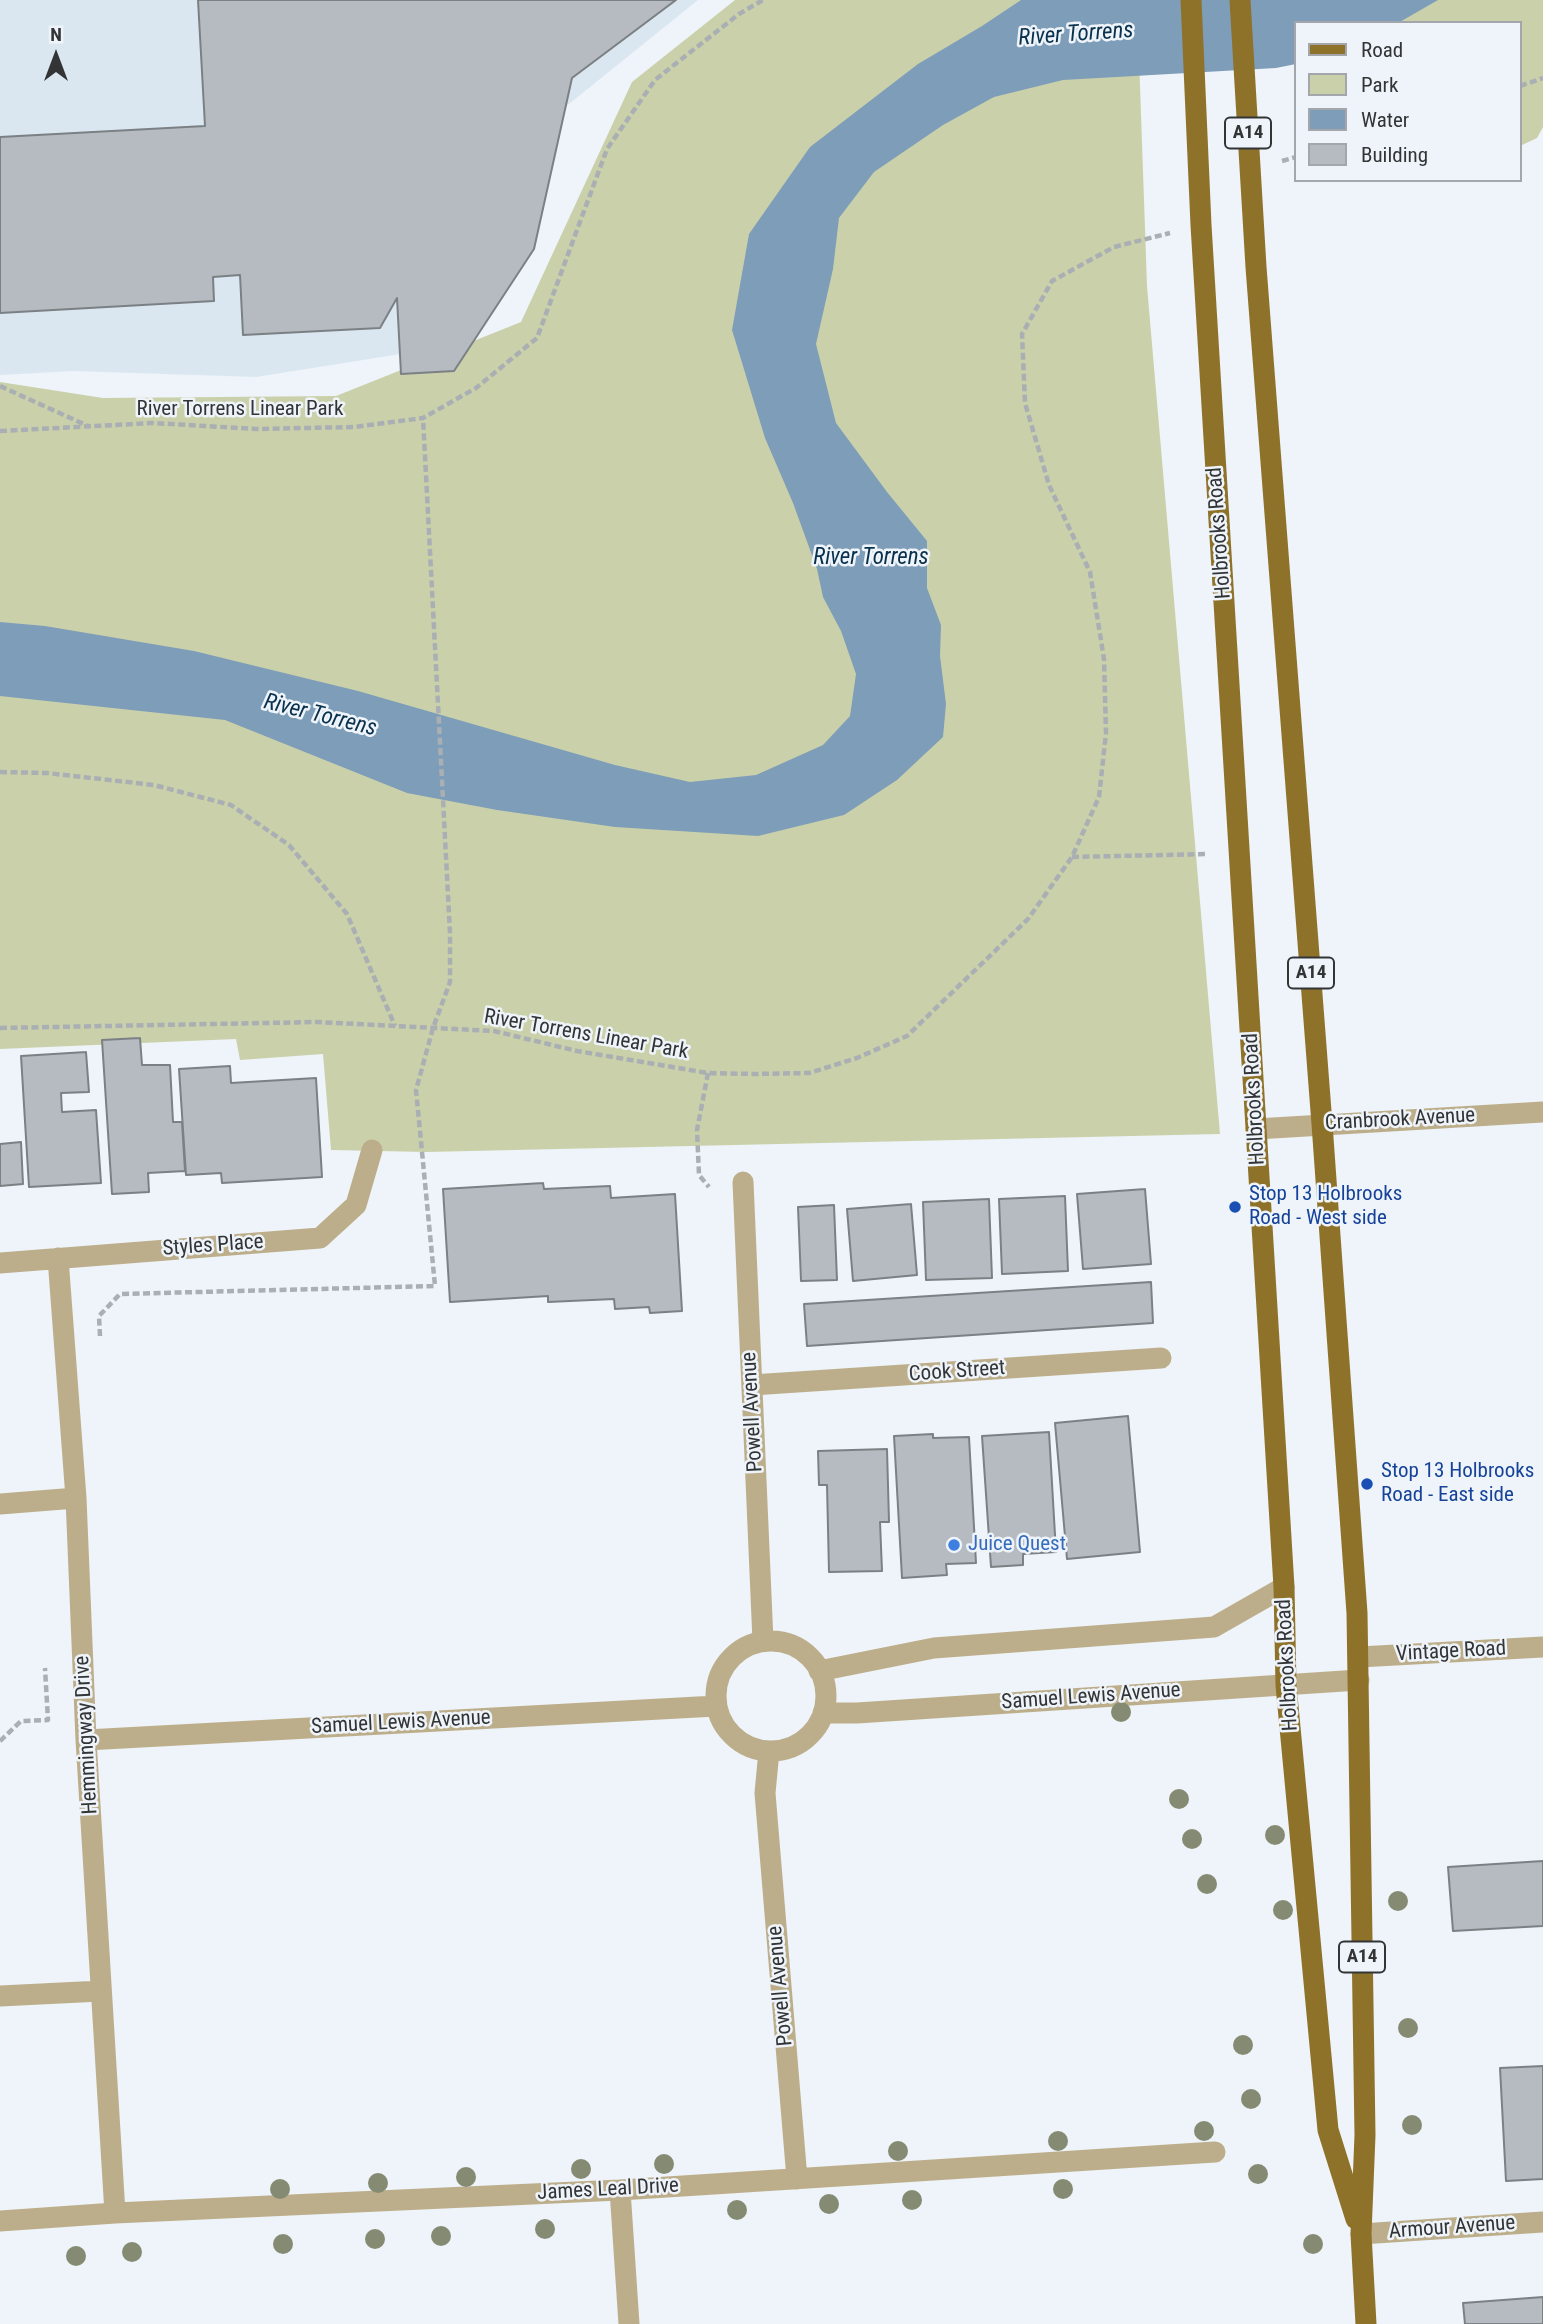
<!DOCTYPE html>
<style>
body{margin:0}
#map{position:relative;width:1543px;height:2324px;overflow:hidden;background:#eef4f9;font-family:"Roboto Condensed",sans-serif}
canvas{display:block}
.legend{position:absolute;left:1294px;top:21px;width:228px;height:161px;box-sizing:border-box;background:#eef4f9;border:2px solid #a3a7ab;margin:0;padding:9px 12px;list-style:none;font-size:21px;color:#323436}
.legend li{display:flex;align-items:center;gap:14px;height:35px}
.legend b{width:35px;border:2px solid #a3a7ab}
.north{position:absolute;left:21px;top:21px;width:70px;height:70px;-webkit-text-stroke:5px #eef4f9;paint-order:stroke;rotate:0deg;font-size:19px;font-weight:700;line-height:28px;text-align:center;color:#323436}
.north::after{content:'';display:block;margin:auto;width:24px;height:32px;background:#323436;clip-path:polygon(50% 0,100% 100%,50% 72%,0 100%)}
</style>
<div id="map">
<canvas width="1543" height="2324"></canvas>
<ul class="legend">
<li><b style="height:9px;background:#8f722a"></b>Road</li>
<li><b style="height:19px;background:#cad1aa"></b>Park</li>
<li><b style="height:19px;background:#7e9db9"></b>Water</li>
<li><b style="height:19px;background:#b5bbc0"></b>Building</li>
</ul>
<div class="north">N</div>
</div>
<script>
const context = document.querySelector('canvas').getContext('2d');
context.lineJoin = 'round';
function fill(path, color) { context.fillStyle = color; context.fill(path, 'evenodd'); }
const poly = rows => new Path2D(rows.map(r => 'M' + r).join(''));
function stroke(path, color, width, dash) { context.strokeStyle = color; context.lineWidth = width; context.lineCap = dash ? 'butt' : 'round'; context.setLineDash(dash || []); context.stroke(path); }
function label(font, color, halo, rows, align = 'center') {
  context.font = font + ' "Roboto Condensed",sans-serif'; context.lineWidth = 5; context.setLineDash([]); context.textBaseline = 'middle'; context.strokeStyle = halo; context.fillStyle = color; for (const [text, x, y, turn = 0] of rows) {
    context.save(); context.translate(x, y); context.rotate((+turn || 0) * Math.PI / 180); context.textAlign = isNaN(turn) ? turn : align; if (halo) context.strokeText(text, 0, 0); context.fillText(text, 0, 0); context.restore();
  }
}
fill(poly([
 [0,0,698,0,564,108,451,346,256,377,73,371,0,375]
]), '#dbe7f0');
fill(poly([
 [735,0,1137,0,1147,286,1220,1134,426,1152,331,1150,323,1054,240,1060,236,1039,0,1049,0,382,103,398,336,396,521,322,632,82],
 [1285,0,1543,0,1543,127,1537,138,1520,146,1520,23,1296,23]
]), '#cad1aa');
fill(poly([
 [1021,0,1438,0,1398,23,1296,23,1296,64,1276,68,1063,80,994,97,943,125,874,172,839,218,833,269,816,344,836,423,887,492,927,541,927,588,941,625,940,656,946,704,943,737,897,780,844,815,758,836,615,827,497,810,407,793,225,720,0,696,0,622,45,626,194,651,358,691,615,765,690,782,756,775,823,745,850,716,856,674,841,631,823,597,817,569,793,503,765,438,732,330,749,234,810,147,918,64,982,26]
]), '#7e9db9');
const building = poly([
 [198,0,676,0,572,78,534,249,454,371,401,374,397,298,380,328,243,335,240,275,213,277,214,301,0,313,0,137,205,126,198,0],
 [140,1038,142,1065,170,1065,173,1122,182,1122,185,1171,148,1173,149,1192,112,1194,102,1040,140,1038],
 [86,1052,89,1092,61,1093,62,1112,96,1110,101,1183,29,1187,21,1056,86,1052],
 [230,1066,231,1083,316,1078,322,1177,222,1183,221,1173,186,1175,179,1069,230,1066],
 [21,1142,23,1184,0,1186,0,1144,21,1142],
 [543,1183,544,1189,610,1186,611,1198,675,1194,682,1311,650,1313,649,1307,615,1309,614,1299,548,1302,548,1296,450,1302,443,1189,543,1183],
 [1145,1189,1151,1264,1083,1269,1077,1194,1145,1189],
 [1065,1196,1068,1271,1002,1274,999,1199,1065,1196],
 [989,1199,992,1278,926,1280,923,1202,989,1199],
 [911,1204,917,1275,853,1281,847,1209,911,1204],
 [834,1205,837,1280,801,1281,798,1207,834,1205],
 [1151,1282,1153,1323,807,1346,804,1304,1151,1282],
 [1128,1416,1140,1552,1067,1559,1055,1423,1128,1416],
 [1049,1432,1056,1552,1023,1554,1023,1565,991,1567,982,1436,1049,1432],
 [933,1434,933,1438,969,1437,976,1563,946,1564,947,1575,902,1578,894,1436,933,1434],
 [887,1449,889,1522,880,1522,882,1571,829,1572,827,1485,819,1485,818,1451,887,1449],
 [1543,1861,1543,1926,1453,1931,1448,1867,1543,1861],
 [1543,2066,1543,2179,1506,2181,1500,2068,1543,2066],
 [1543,2297,1543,2324,1465,2324,1463,2303,1543,2297]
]);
fill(building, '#b5bbc0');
stroke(building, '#7b8084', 2);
stroke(poly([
 [1520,86,1543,78],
 [1282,161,1296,157],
 [0,386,88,426],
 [0,431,153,423,257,429,354,427,423,418,476,388,537,338,607,149,655,80,739,14,763,0],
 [0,772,47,773,154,785,231,805,289,845,347,914,395,1026],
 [1072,857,1208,854],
 [0,1028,318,1022,494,1031,577,1051,708,1073,754,1074,809,1073,857,1058,907,1036,1028,919,1072,857,1099,797,1106,733,1104,659,1090,572,1049,485,1025,403,1022,334,1052,281,1114,247,1170,233],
 [708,1073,697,1130,699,1175,709,1187],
 [100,1336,99,1316,120,1294,435,1286,416,1090,433,1028,450,982,450,933,423,418],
 [0,1741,21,1721,48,1720,45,1668]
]), '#aaafb3', 4.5, [7, 3.5]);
stroke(poly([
 [1256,1129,1543,1112],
 [743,1182,763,1641],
 [58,1258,76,1498,86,1740,115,2213],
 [0,1263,320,1238,356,1205,372,1150],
 [752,1385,1161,1358],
 [0,1504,76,1498],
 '716 1696a55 55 0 1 1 110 0a55 55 0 1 1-110 0Z',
 [1359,1657,1543,1647],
 [819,1671,934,1648,1214,1627,1284,1587],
 [823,1713,857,1713,1359,1680],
 [86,1740,716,1706],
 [769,1751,765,1793,797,2179],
 [0,1996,101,1991],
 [620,2190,629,2324],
 [0,2221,115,2213,620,2190,1215,2152],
 [1361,2234,1543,2222]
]), '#bdae8b', 21);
stroke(poly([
 [1191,0,1201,225,1284,1587,1286,1685,1328,2130,1356,2219],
 [1240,0,1256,267,1322,1124,1357,1613,1365,2135,1361,2234,1366,2324]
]), '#8f722a', 21);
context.fillStyle = '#858b73';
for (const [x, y] of [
 [1121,1712],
 [1179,1799],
 [1275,1835],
 [1192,1839],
 [1207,1884],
 [1398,1901],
 [1283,1910],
 [1408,2028],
 [1243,2045],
 [1251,2099],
 [1412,2125],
 [1204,2131],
 [1058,2141],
 [898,2151],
 [664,2164],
 [581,2169],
 [1258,2174],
 [466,2177],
 [378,2183],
 [280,2189],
 [1063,2189],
 [912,2200],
 [829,2204],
 [737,2210],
 [545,2229],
 [441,2236],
 [375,2239],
 [283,2244],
 [1313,2244],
 [132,2252],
 [76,2256]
]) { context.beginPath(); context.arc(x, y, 10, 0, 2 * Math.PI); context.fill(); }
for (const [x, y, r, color] of [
 [1235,1207,7,"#1a4fb4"],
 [1367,1484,7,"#1a4fb4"],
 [954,1545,7,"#3f7fe0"]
]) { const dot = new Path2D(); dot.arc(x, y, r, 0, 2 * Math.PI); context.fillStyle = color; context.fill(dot); stroke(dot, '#eef4f9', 2.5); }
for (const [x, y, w] of [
 [1248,133,46],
 [1311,973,46],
 [1362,1957,46]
]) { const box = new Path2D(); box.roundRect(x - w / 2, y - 15.5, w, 31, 5); context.fillStyle = '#eef4f9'; context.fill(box); stroke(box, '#323436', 2); }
label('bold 19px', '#323436', null, [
 ["A14",1248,133],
 ["A14",1311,973],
 ["A14",1362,1957]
]);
label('21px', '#323436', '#eef4f9', [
 ["River Torrens Linear Park",240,410],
 ["Holbrooks Road",1220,533,-94],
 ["River Torrens Linear Park",586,1035,10],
 ["Holbrooks Road",1255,1099,-93],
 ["Cranbrook Avenue",1400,1120,-3],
 ["Styles Place",213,1246,-4],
 ["Cook Street",957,1372,-4],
 ["Powell Avenue",753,1412,-93],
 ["Vintage Road",1451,1652,-3],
 ["Holbrooks Road",1288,1665,-93],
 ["Samuel Lewis Avenue",1091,1697,-4],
 ["Samuel Lewis Avenue",401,1723,-3],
 ["Hemmingway Drive",87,1735,-93],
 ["Powell Avenue",781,1986,-95],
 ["James Leal Drive",608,2190,-3],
 ["Armour Avenue",1452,2228,-4]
]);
label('21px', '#164399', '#eef4f9', [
 ["Stop 13 Holbrooks",1249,1195],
 ["Road - West side",1249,1219],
 ["Stop 13 Holbrooks",1381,1472],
 ["Road - East side",1381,1496]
], 'left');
label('21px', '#366cbe', '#eef4f9', [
 ["Juice Quest",968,1545]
], 'left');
label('italic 23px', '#09304d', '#eef4f9', [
 ["River Torrens",1076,35,-4],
 ["River Torrens",871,558],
 ["River Torrens",320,716,14]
]);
</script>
